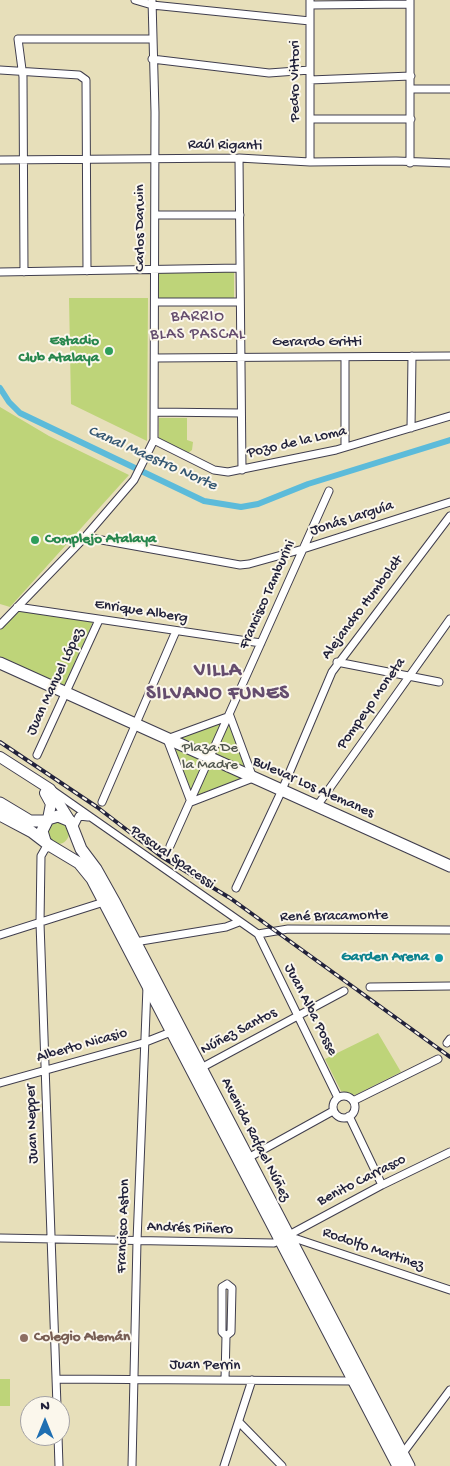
<!DOCTYPE html>
<meta charset="utf-8">
<style>
body{margin:0}
#map{position:relative;width:450px;height:1466px;overflow:hidden;background:#e7dfba;font-family:"Gochi Hand",sans-serif}
canvas{display:block}
.north{position:absolute;left:20px;top:1396px;width:50px;height:50px;box-sizing:border-box;background:#fbf7ec;border:1px solid #a4a2a5;border-radius:50%;rotate:0deg;font-size:14px;font-weight:700;line-height:20px;text-align:center;color:#22223b}
.north::after{content:'';display:block;margin:auto;width:18px;height:22px;background:#1f6fb2;clip-path:polygon(50% 0,100% 100%,50% 72%,0 100%)}
</style>
<div id="map">
<canvas width="450" height="1466"></canvas>
<div class="north">N</div>
</div>
<script>
const context = document.querySelector('canvas').getContext('2d');
context.lineJoin = 'round';
function fill(path, color) { context.fillStyle = color; context.fill(path, 'evenodd'); }
const poly = rows => new Path2D(rows.map(r => 'M' + r).join(''));
function stroke(path, color, width, dash) { context.strokeStyle = color; context.lineWidth = width; context.lineCap = dash ? 'butt' : 'round'; context.setLineDash(dash || []); context.stroke(path); }
function label(font, color, halo, rows, align = 'center') {
  context.font = font + ' "Gochi Hand",sans-serif'; context.lineWidth = 4; context.setLineDash([]); context.textBaseline = 'middle'; context.strokeStyle = halo; context.fillStyle = color; for (const [text, x, y, turn = 0] of rows) {
    context.save(); context.translate(x, y); context.rotate((+turn || 0) * Math.PI / 180); context.textAlign = isNaN(turn) ? turn : align; if (halo) context.strokeText(text, 0, 0); context.fillText(text, 0, 0); context.restore();
  }
}
fill(poly([
 [157,272,234,272,234,300,157,300],
 [69,298,148,298,147,441,71,404],
 [0,407,49,436,129,475,10,607,0,604],
 [159,418,187,418,187,440,193,442,192,450,188,453,159,440],
 [18,610,93,622,64,686,0,657,0,630],
 [227,719,249,773,246,777,194,798,172,741],
 '47 833a11 11 0 1 1 22 0a11 11 0 1 1-22 0Z',
 [378,1033,401,1072,355,1095,341,1091,325,1059],
 [0,1379,10,1379,10,1406,0,1406]
]), '#bed479');
stroke(poly([
 [0,388,9,402,20,413,204,501,241,507,258,504,308,484,450,440]
]), '#5cbbda', 6);
const minor = poly([
 [135,0,152,5,310,21],
 [310,5,410,4],
 [152,59,269,73,310,70],
 [0,70,79,75,86,80,87,271],
 [310,80,411,76],
 [411,89,450,89],
 [310,119,411,119],
 [239,158,242,470],
 [0,160,239,158,310,162,396,161,450,163],
 [310,162,310,0],
 [410,163,410,0],
 [155,215,240,215],
 [0,272,240,268],
 [24,272,23,77,18,39,152,39],
 [155,302,240,302],
 [155,358,450,356],
 [155,412,241,413],
 [411,428,412,356],
 [154,440,214,470,228,472,336,450,450,416],
 [345,447,345,357],
 [85,537,240,565,249,564,303,549,450,502],
 [17,607,261,643],
 [0,625,85,537,134,480,154,440,155,112,152,0],
 [337,662,439,682],
 [37,755,99,620],
 [52,790,258,934,288,929,450,930],
 [102,802,176,631],
 [191,802,167,739,230,716],
 [191,802,253,778,230,716],
 [317,806,450,619],
 [73,828,79,816,88,817],
 [51,846,45,849,41,856,40,923,57,1406],
 [170,846,329,491],
 [236,888,282,790,332,672,450,516],
 [258,934,338,1098],
 [0,935,104,902],
 [135,942,226,927,239,922],
 [370,987,450,986],
 [447,1043,450,1039],
 [201,1068,344,991],
 [0,1083,143,1043,171,1032],
 '333 1107a11 11 0 1 1 22 0a11 11 0 1 1-22 0Z',
 [353,1101,438,1059],
 [349,1116,382,1185],
 [248,1158,333,1111],
 [288,1236,450,1290],
 [0,1238,274,1243,382,1185,450,1152],
 [227,1284,232,1288,231,1332,226,1336,222,1332,222,1287,227,1284],
 [56,1379,354,1381],
 [225,1379,226,1336],
 [239,1422,282,1466],
 [58,1436,59,1466],
 [403,1453,450,1390],
 [132,1466,137,1241,147,987],
 [224,1466,252,1380]
]);
const secondary = poly([
 [0,757,50,789,70,821],
 [45,793,51,804,48,819]
]);
const primary = poly([
 [0,663,450,866],
 [0,803,30,821,46,821],
 [0,815,32,832,49,845,79,863,92,879,398,1466],
 [45,841,42,831,48,819,58,816,70,821,81,849,96,869,115,903,409,1466]
]);
stroke(minor, '#403e4e', 9);
stroke(secondary, '#403e4e', 12);
stroke(primary, '#403e4e', 13);
stroke(minor, '#fff', 7);
stroke(secondary, '#fff', 10);
stroke(primary, '#fff', 11);
const rail = poly([
 [0,742,97,807,162,857,230,898,450,1057]
]);
stroke(rail, '#22223b', 4);
stroke(rail, '#fbf7ec', 2, [5.5]);
for (const [x, y, r, color] of [
 [109,351,5,"#2e9e5b"],
 [35,540,5,"#2e9e5b"],
 [439,958,5,"#0f9aa8"],
 [24,1338,5,"#8d6e63"]
]) { const dot = new Path2D(); dot.arc(x, y, r, 0, 2 * Math.PI); context.fillStyle = color; context.fill(dot); stroke(dot, '#fbf7ec', 2); }
label('15px', '#22223b', '#fbf7ec', [
 ["Pedro Vittori",296,81,-90],
 ["Raúl Riganti",225,146,1],
 ["Carlos Darwin",141,228,-90],
 ["Gerardo Gritti",317,343],
 ["Pozo de la Loma",297,443,-13],
 ["Jonás Larguía",352,519,-18],
 ["Francisco Tamburini",268,595,-66],
 ["Alejandro Humboldt",363,608,-53],
 ["Enrique Alberg",141,612,9],
 ["Juan Manuel López",56,682,-65],
 ["Pompeyo Moneta",372,704,-55],
 ["Bulevar Los Alemanes",313,788,24],
 ["Pascual Spacessi",172,858,35],
 ["René Bracamonte",334,917,-1],
 ["Juan Alba Posse",310,1010,63],
 ["Núñez Santos",239,1032,-28],
 ["Alberto Nicasio",82,1046,-16],
 ["Juan Nepper",33,1124,-92],
 ["Avenida Rafael Núñez",255,1140,63],
 ["Benito Carrasco",362,1181,-27],
 ["Francisco Aston",124,1226,-88],
 ["Andrés Piñero",190,1229,2],
 ["Rodolfo Martinez",373,1250,19],
 ["Juan Perrin",205,1366,1]
]);
label('bold 15px', '#27864d', '#fbf7ec', [
 ["Estadio",99,342],
 ["Club Atalaya",99,359],
 ["Complejo Atalaya",45,540,"left"]
], 'right');
label('15px', '#51574e', '#fbf7ec', [
 ["Plaza De",210,749],
 ["la Madre",210,766]
]);
label('bold 15px', '#0d838f', '#fbf7ec', [
 ["Garden Arena",429,958]
], 'right');
label('bold 15px', '#785e54', '#fbf7ec', [
 ["Colegio Alemán",34,1338]
], 'left');
context.letterSpacing = '1px';
label('16px', '#654d6e', '#fbf7ec', [
 ["BARRIO",198,318],
 ["BLAS PASCAL",198,336]
]);
context.letterSpacing = '0px';
label('italic 16px', '#365873', '#fbf7ec', [
 ["Canal Maestro Norte",152,459,24]
]);
context.letterSpacing = '1px';
label('bold 20px', '#654d6e', '#fbf7ec', [
 ["VILLA",218,672],
 ["SILVANO FUNES",218,695]
]);
context.letterSpacing = '0px';
</script>
